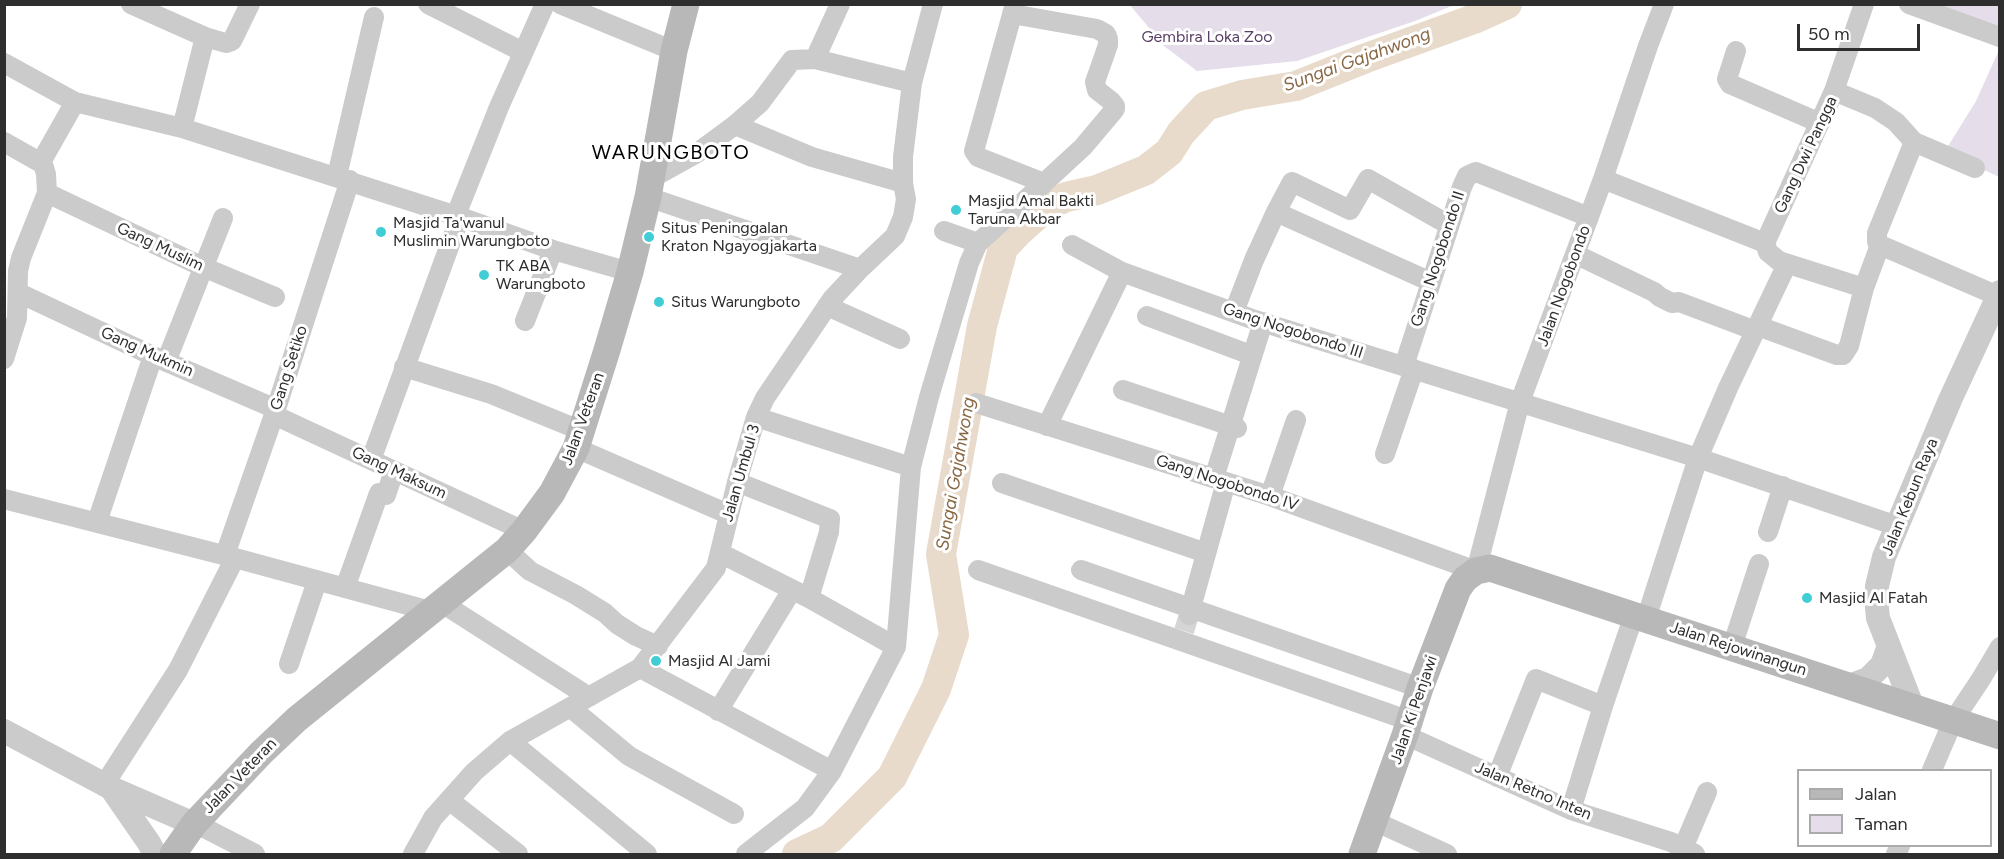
<!DOCTYPE html>
<style>
body{margin:0}
#map{position:relative;width:2004px;height:859px;overflow:hidden;background:#fff;font-family:Figtree,sans-serif}
canvas{display:block}
.frame{position:absolute;inset:0;border:6px solid #2e2e2e;pointer-events:none}
.legend{position:absolute;left:1797px;top:769px;width:195px;height:78px;box-sizing:border-box;background:#fff;border:2px solid #ababab;margin:0;padding:8px 10px;list-style:none;font-size:18px;color:#2e2e2e}
.legend li{display:flex;align-items:center;gap:12px;height:30px}
.legend b{width:30px;border:2px solid #ababab}
.scale{position:absolute;left:1797px;top:24px;width:123px;height:27px;box-sizing:border-box;border:3px solid #2e2e2e;border-top:0;padding-left:8px;font-size:18px;line-height:21px;white-space:nowrap;color:#2e2e2e;-webkit-text-stroke:4px #fff;paint-order:stroke}
</style>
<div id="map">
<canvas width="2004" height="859"></canvas>
<div class="frame"></div>
<ul class="legend">
<li><b style="height:8px;background:#b8b8b8"></b>Jalan</li>
<li><b style="height:16px;background:#e5deea"></b>Taman</li>
</ul>
<div class="scale">50 m</div>
</div>
<script>
const context = document.querySelector('canvas').getContext('2d');
context.lineJoin = 'round';
function fill(path, color) { context.fillStyle = color; context.fill(path, 'evenodd'); }
const poly = rows => new Path2D(rows.map(r => 'M' + r).join(''));
function stroke(path, color, width, dash) { context.strokeStyle = color; context.lineWidth = width; context.lineCap = dash ? 'butt' : 'round'; context.setLineDash(dash || []); context.stroke(path); }
function label(font, color, halo, rows, align = 'center') {
  context.font = font + ' Figtree,sans-serif'; context.lineWidth = 6; context.setLineDash([]); context.textBaseline = 'middle'; context.strokeStyle = halo; context.fillStyle = color; for (const [text, x, y, turn = 0] of rows) {
    context.save(); context.translate(x, y); context.rotate((+turn || 0) * Math.PI / 180); context.textAlign = isNaN(turn) ? turn : align; if (halo) context.strokeText(text, 0, 0); context.fillText(text, 0, 0); context.restore();
  }
}
fill(poly([
 [1130,5,1454,5,1415,21,1297,61,1197,71,1164,46],
 [1924,5,1999,5,1999,26],
 [1999,50,1999,177,1945,151,1976,101]
]), '#e5deea');
stroke(poly([
 [1003,248,1019,231,1047,206,1066,197,1097,190,1146,170,1169,152,1181,133,1206,106,1242,95,1296,86,1366,58,1474,19,1507,4],
 [797,854,831,838,892,777,936,689,954,635,941,554,982,326,1002,252]
]), '#e9dbcb', 30);
stroke(poly([
 [1184,631,1189,615]
]), '#d5d5d5', 20, [20, 10]);
stroke(poly([
 [131,4,205,37,182,128,460,217,553,250,630,272],
 [428,4,523,52],
 [560,4,674,51],
 [1909,4,2000,37],
 [1012,14,1097,29,1106,34,1108,39,1108,45,1095,82,1097,90,1111,101,1115,106,1115,109,1083,147,1044,183],
 [205,37,226,43,232,41,250,4],
 [1736,51,1727,79,1730,84,1820,123],
 [815,59,840,4],
 [4,63,75,102,182,128],
 [1834,91,1864,4],
 [735,125,812,157,903,183],
 [4,142,43,164,46,174,47,193,21,258,18,271,17,318,4,359],
 [41,162,75,102],
 [337,176,374,17],
 [652,178,697,153,735,125,760,103,792,60,815,59,912,83],
 [1603,179,1765,243,1768,252,1779,261,1864,288],
 [47,193,203,267,275,297],
 [648,197,860,269],
 [1276,212,1292,182,1350,210,1368,179,1449,225],
 [456,215,499,107,545,4],
 [944,231,978,243],
 [1765,243,1834,91,1875,108,1896,122,1914,142,1975,168],
 [1072,245,1122,272,1252,319,1698,458,1897,526],
 [1880,245,1998,296],
 [1880,245,1877,242,1877,233,1914,142],
 [1575,254,1654,292,1660,297,1672,303,1679,302,1756,331],
 [19,293,153,356,276,409],
 [827,306,900,339],
 [1234,312,1254,260,1276,212,1431,282],
 [1147,316,1251,355],
 [525,321,553,250],
 [1758,326,1837,355,1843,355,1849,346,1864,288,1880,245],
 [166,362,223,218],
 [1404,366,1462,187,1467,176,1476,172,1589,217],
 [404,367,491,394,582,431],
 [1123,390,1237,428],
 [976,403,1270,496,1476,571,1520,402,1603,179,1648,46,1664,4],
 [274,415,524,531],
 [756,417,911,467],
 [1047,426,1122,272],
 [576,448,728,514],
 [1385,454,1414,369],
 [371,460,460,217],
 [1214,478,1263,322],
 [737,482,830,519,829,532,809,598],
 [1002,483,1206,553],
 [1270,496,1296,420],
 [4,499,235,558,430,611],
 [97,522,153,356],
 [1768,532,1783,486],
 [507,550,530,571,576,595,605,613,617,624,636,636,658,646],
 [720,553,809,598,896,647],
 [225,555,276,409,350,180],
 [978,570,1410,721],
 [1081,570,1420,688],
 [345,588,379,493,386,495,394,471],
 [442,603,589,697],
 [1189,615,1226,482],
 [1646,619,1698,458,1728,388,1787,264],
 [1732,647,1759,564],
 [289,664,317,581],
 [640,668,832,771],
 [571,708,629,756,734,814],
 [718,711,792,590],
 [1405,735,1571,810,1671,842,1695,854],
 [510,741,647,854],
 [1932,770,1953,721,1981,679,2000,647],
 [1497,777,1536,679,1603,706],
 [104,785,178,670,235,558],
 [449,800,518,854],
 [1571,810,1603,706,1634,615],
 [1374,821,1447,854],
 [195,823,255,854],
 [1683,848,1707,792],
 [413,854,433,818,474,772,510,741,640,668,716,568,737,482,756,417,765,398,832,299,860,269,895,236,903,217,906,199,903,183,903,157,912,83,933,4],
 [746,854,805,808,832,771,896,647,911,467,929,397,969,263,978,243,1044,183,978,157,974,151,1015,4],
 [1896,854,1900,846]
]), '#cbcbcb', 20);
stroke(poly([
 [1849,686,1868,679,1882,665,1889,646],
 [1913,708,1878,618,1877,608,1877,586,1884,557,1897,526,1950,400,2000,292],
 [4,731,111,788,194,824],
 [111,788,149,843,155,854]
]), '#cbcbcb', 24);
stroke(poly([
 [173,854,194,824,261,753,297,719,507,550,524,531,552,493,576,448,607,350,630,272,648,197,674,51,686,4],
 [1362,854,1405,735,1420,688,1458,589,1465,579,1476,571,1490,568,2000,736]
]), '#b8b8b8', 27);
for (const [x, y, r, color] of [
 [956,210,6,"#41cdd5"],
 [381,232,6,"#41cdd5"],
 [649,237,6,"#41cdd5"],
 [484,275,6,"#41cdd5"],
 [659,302,6,"#41cdd5"],
 [1807,598,6,"#41cdd5"],
 [656,661,6,"#41cdd5"]
]) { const dot = new Path2D(); dot.arc(x, y, r, 0, 2 * Math.PI); context.fillStyle = color; context.fill(dot); stroke(dot, '#fff', 2); }
label('16px', '#594066', '#fff', [
 ["Gembira Loka Zoo",1207,37]
]);
label('16px', '#2e2e2e', '#fff', [
 ["Gang Dwi Pangga",1806,155,-65],
 ["Gang Muslim",160,247,25],
 ["Gang Nogobondo II",1438,259,-72],
 ["Jalan Nogobondo",1564,286,-70],
 ["Gang Nogobondo III",1293,331,18],
 ["Gang Mukmin",147,352,24],
 ["Gang Setiko",289,368,-72],
 ["Jalan Veteran",583,419,-70],
 ["Gang Maksum",399,473,25],
 ["Jalan Umbul 3",741,473,-74],
 ["Gang Nogobondo IV",1227,483,18],
 ["Jalan Kebun Raya",1910,497,-68],
 ["Jalan Rejowinangun",1738,649,18],
 ["Jalan Ki Penjawi",1414,710,-71],
 ["Jalan Veteran",240,776,-46],
 ["Jalan Retno Inten",1533,791,23]
]);
label('16px', '#2e2e2e', '#fff', [
 ["Masjid Amal Bakti",968,201],
 ["Taruna Akbar",968,219],
 ["Masjid Ta'wanul",393,223],
 ["Muslimin Warungboto",393,241],
 ["Situs Peninggalan",661,228],
 ["Kraton Ngayogjakarta",661,246],
 ["TK ABA",496,266],
 ["Warungboto",496,284],
 ["Situs Warungboto",671,302],
 ["Masjid Al Fatah",1819,598],
 ["Masjid Al Jami",668,661]
], 'left');
label('italic 18px', '#896844', '#fff', [
 ["Sungai Gajahwong",1357,60,-20],
 ["Sungai Gajahwong",956,474,-80]
]);
context.letterSpacing = '1.5px';
label('20px', '#000', '#fff', [
 ["WARUNGBOTO",671,153]
]);
context.letterSpacing = '0px';
</script>
